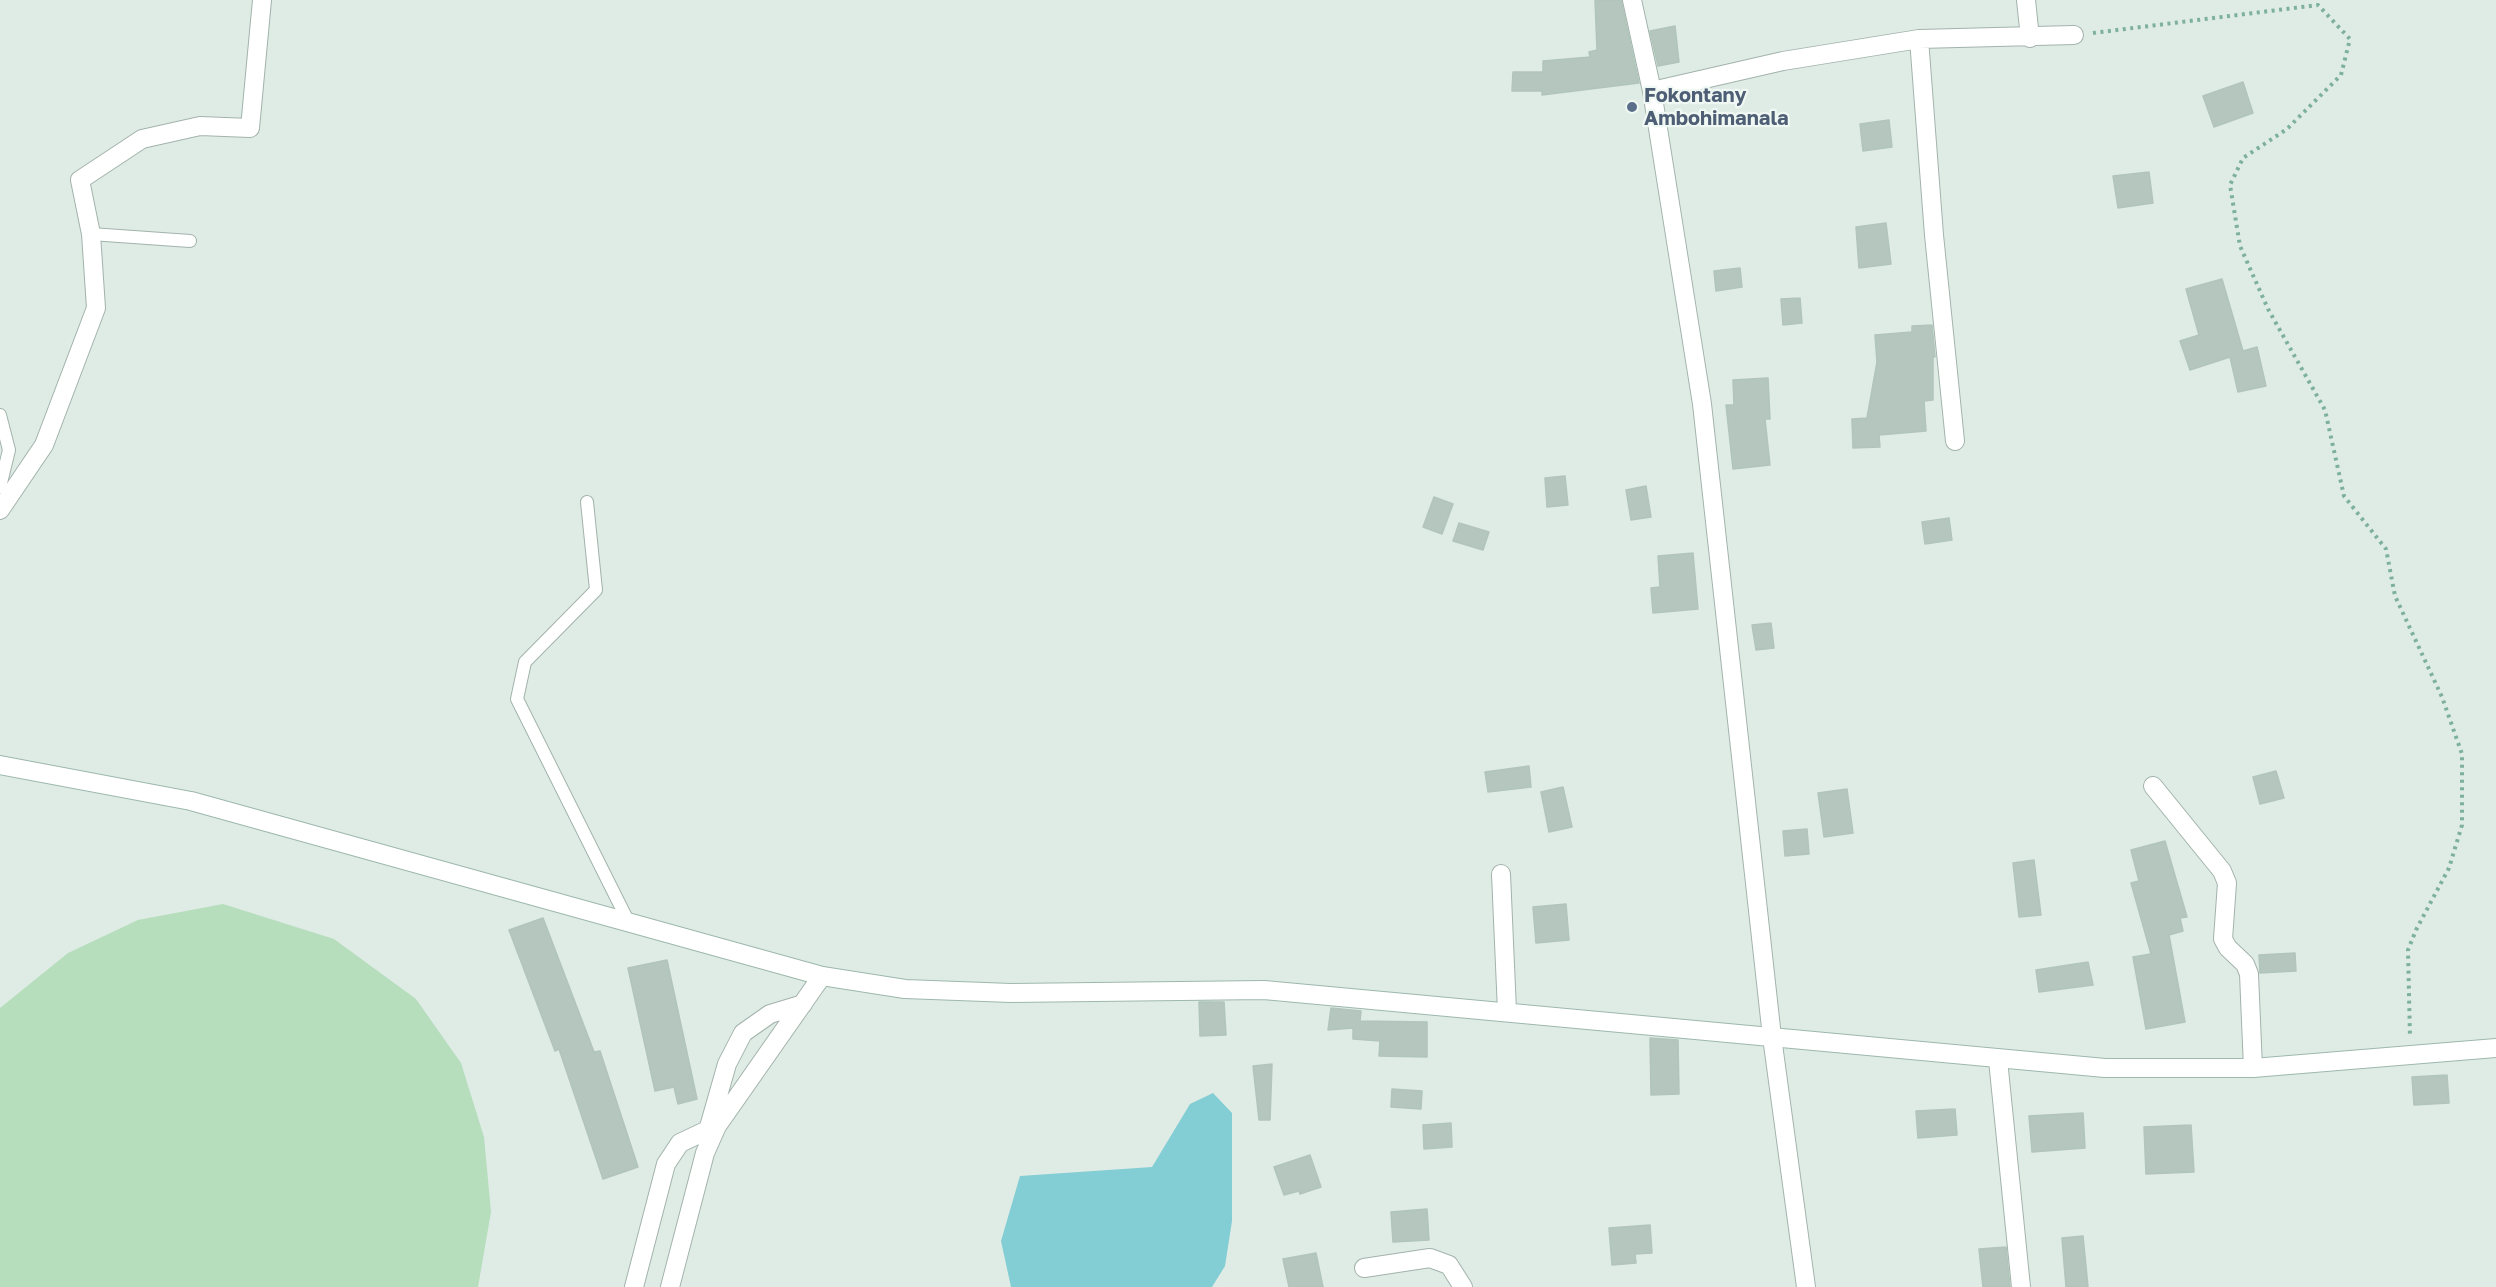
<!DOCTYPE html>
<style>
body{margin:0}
canvas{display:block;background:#dfebe5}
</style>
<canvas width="2496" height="1287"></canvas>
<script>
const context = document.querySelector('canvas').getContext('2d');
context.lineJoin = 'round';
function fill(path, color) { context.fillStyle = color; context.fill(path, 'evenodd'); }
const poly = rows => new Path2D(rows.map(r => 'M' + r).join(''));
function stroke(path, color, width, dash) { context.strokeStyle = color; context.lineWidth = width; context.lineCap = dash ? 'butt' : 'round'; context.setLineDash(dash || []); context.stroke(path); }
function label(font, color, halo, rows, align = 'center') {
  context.font = font + ' "Golos Text",sans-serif'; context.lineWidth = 4.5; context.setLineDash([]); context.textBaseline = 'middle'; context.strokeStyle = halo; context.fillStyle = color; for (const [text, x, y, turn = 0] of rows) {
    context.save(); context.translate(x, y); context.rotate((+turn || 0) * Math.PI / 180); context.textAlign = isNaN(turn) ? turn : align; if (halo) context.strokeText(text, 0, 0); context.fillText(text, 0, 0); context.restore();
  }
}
fill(poly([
 [223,904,334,939,416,999,461,1063,484,1137,491,1212,478,1287,0,1287,0,1008,68,953,138,920]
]), '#b6debd');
fill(poly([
 [1213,1093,1232,1113,1232,1221,1225,1266,1212,1287,1011,1287,1001,1241,1020,1176,1152,1167,1190,1104]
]), '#83ced4');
const building = poly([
 [1595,0,1621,0,1639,83,1542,95,1542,91,1512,91,1513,72,1543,72,1543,61,1590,57,1589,52,1597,50,1595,0],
 [1675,26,1679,62,1658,66,1650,31,1675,26],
 [2243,82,2253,113,2214,127,2203,96,2243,82],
 [1889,120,1892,147,1863,151,1860,124,1889,120],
 [2149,172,2153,203,2118,208,2113,176,2149,172],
 [1886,223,1891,264,1859,268,1856,227,1886,223],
 [1740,268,1742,287,1716,291,1714,271,1740,268],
 [2222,279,2243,351,2257,347,2266,386,2238,392,2230,357,2190,370,2180,341,2199,335,2186,289,2222,279],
 [1800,298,1802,323,1783,325,1781,299,1800,298],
 [1932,325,1935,357,1933,357,1933,400,1924,401,1926,431,1879,435,1880,447,1853,448,1852,419,1867,418,1877,362,1875,335,1912,332,1912,326,1932,325],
 [1768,378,1770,419,1765,419,1770,465,1733,469,1726,405,1734,405,1733,380,1768,378],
 [1565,476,1568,505,1547,507,1545,478,1565,476],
 [1646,486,1651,517,1631,520,1626,490,1646,486],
 [1434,497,1453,504,1442,534,1423,527,1434,497],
 [1949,518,1952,540,1925,544,1922,522,1949,518],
 [1459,523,1489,532,1483,550,1453,541,1459,523],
 [1693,553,1698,609,1653,613,1651,588,1660,587,1658,556,1693,553],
 [1771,623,1774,648,1756,650,1752,625,1771,623],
 [1529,766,1531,787,1488,792,1485,772,1529,766],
 [2276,771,2284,798,2260,804,2253,777,2276,771],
 [1563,787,1572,827,1549,832,1541,792,1563,787],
 [1847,789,1853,833,1824,837,1818,793,1847,789],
 [1807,829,1809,854,1785,856,1783,831,1807,829],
 [2165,841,2187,917,2180,918,2183,931,2169,935,2185,1022,2146,1029,2133,957,2151,954,2131,883,2139,881,2131,850,2165,841],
 [2034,860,2041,915,2019,917,2013,863,2034,860],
 [1566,904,1569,940,1536,943,1533,907,1566,904],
 [543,918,594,1052,600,1051,638,1167,603,1179,559,1049,555,1051,509,930,543,918],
 [2295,953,2296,971,2260,973,2259,955,2295,953],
 [667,960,697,1099,678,1104,674,1087,655,1091,628,968,667,960],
 [2088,962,2093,985,2039,992,2036,970,2088,962],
 [1199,1002,1224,1002,1226,1035,1200,1036,1199,1002],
 [1331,1008,1361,1011,1360,1021,1427,1022,1427,1057,1379,1056,1380,1041,1353,1039,1353,1028,1328,1030,1331,1008],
 [1650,1038,1678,1040,1679,1094,1651,1095,1650,1038],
 [1272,1064,1270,1120,1259,1120,1253,1066,1272,1064],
 [2447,1075,2449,1103,2414,1105,2412,1077,2447,1075],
 [1392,1089,1422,1091,1421,1109,1391,1107,1392,1089],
 [1955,1109,1957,1135,1918,1138,1916,1111,1955,1109],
 [2083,1113,2085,1148,2032,1152,2029,1116,2083,1113],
 [1451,1123,1452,1147,1424,1149,1423,1125,1451,1123],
 [2191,1125,2194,1172,2146,1174,2144,1127,2191,1125],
 [1310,1155,1321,1187,1300,1194,1299,1191,1284,1195,1274,1167,1310,1155],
 [1427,1209,1429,1240,1393,1242,1391,1212,1427,1209],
 [1650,1225,1652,1253,1635,1254,1636,1263,1612,1265,1609,1228,1650,1225],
 [2083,1236,2088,1287,2066,1287,2062,1238,2083,1236],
 [2006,1247,2010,1287,1983,1287,1979,1249,2006,1247],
 [1316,1253,1323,1287,1289,1287,1283,1259,1316,1253]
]);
fill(building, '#b4c6bd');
stroke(building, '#b1c5bb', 1.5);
const lane = poly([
 [91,234,190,241],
 [0,415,9,450,0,487],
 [587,502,596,590,525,662,517,699,629,923]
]);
const street = poly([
 [1632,0,1652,91,1702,404,1772,1037,1806,1287],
 [2026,0,2030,38],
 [1919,39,1934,235,1955,441],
 [1652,91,1783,61,1919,39,2074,35],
 [0,510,44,445,96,308,91,234,80,180,142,139,200,126,250,128,262,0],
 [2153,786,2222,871,2227,883,2223,939,2228,948,2245,964,2249,974,2253,1068],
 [1501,874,1507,1011],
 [1998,1060,2021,1287],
 [707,1134,727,1064,743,1033,770,1014,803,1004],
 [1364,1268,1430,1258,1449,1265,1463,1287],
 [634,1287,666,1164,680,1143,716,1126],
 [670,1287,705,1153,717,1126,822,976]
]);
const secondary = poly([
 [0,765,191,801,822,976,905,989,1011,993,1264,990,2105,1068,2253,1068,2496,1048]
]);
stroke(lane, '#a2b3ac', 14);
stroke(street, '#a2b3ac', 20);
stroke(secondary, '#9db8ac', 20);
stroke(poly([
 [2093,33,2318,5,2350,39,2341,75,2287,129,2243,158,2230,185,2240,246,2268,309,2325,410,2344,496,2386,549,2395,596,2442,697,2462,754,2462,825,2449,868,2416,930,2408,950,2410,1038]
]), '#7db19c', 4, [3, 4.5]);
stroke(lane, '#fff', 12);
stroke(street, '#fff', 18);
stroke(secondary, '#fff', 18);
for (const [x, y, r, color] of [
 [1632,107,6,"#5c6f8a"]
]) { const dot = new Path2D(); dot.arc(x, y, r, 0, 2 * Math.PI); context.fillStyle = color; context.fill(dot); stroke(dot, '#eff8f3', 2); }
label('bold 20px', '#4e5e75', '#eff8f3', [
 ["Fokontany",1644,96],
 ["Ambohimanala",1644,119]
], 'left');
</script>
